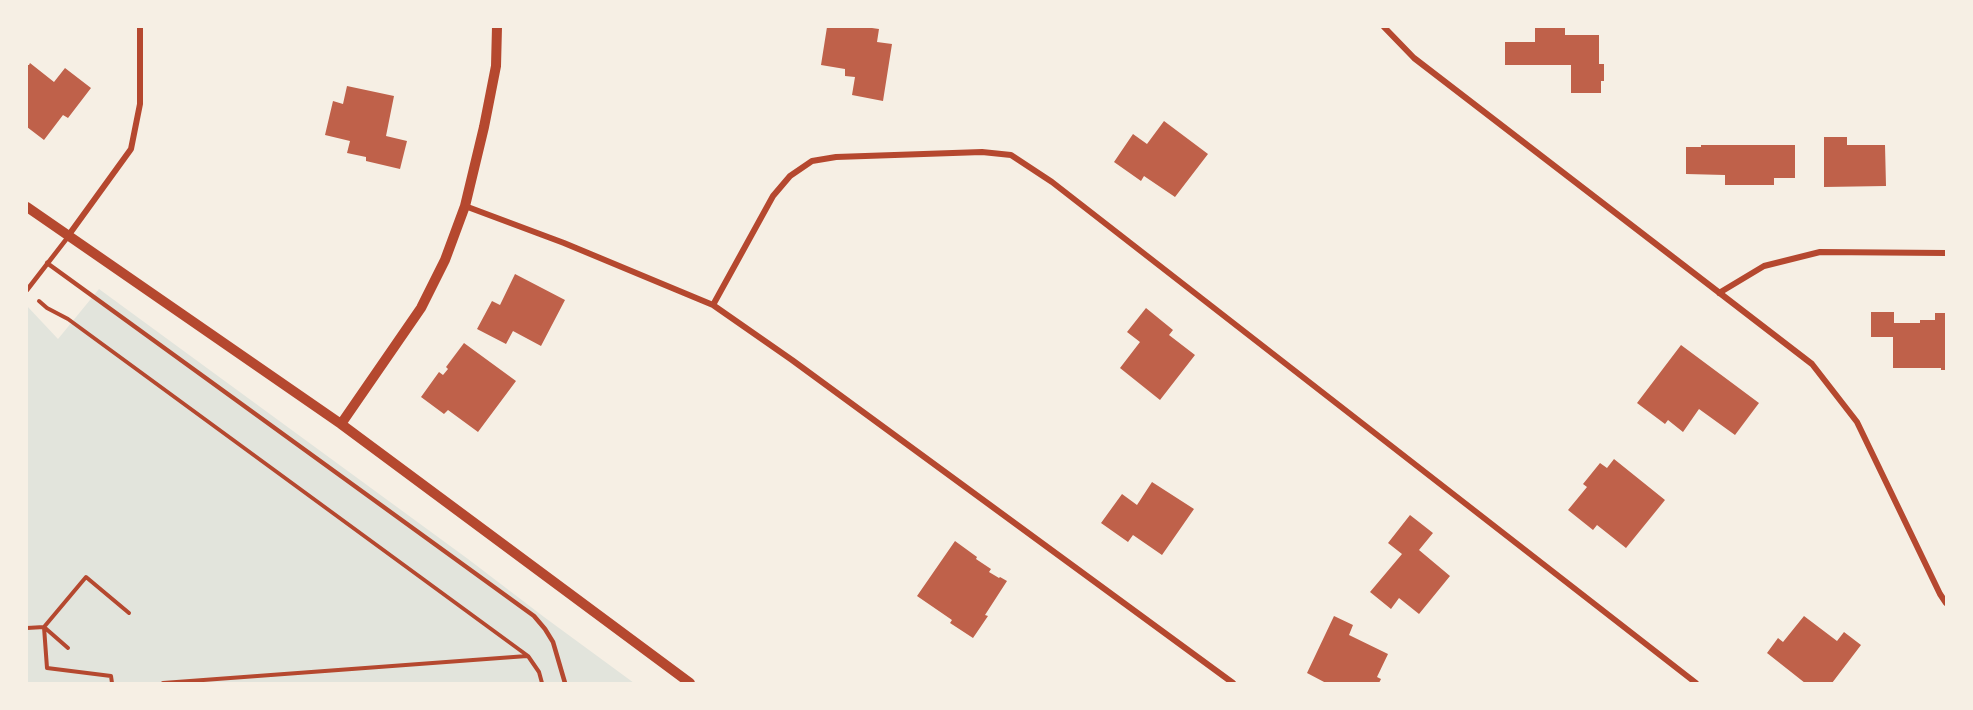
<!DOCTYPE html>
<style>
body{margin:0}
#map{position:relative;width:1973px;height:710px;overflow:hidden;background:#f6efe4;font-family:Inter,sans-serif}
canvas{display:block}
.frame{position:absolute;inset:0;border:28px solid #f6efe4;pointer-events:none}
</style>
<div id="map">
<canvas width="1973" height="710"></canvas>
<div class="frame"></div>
</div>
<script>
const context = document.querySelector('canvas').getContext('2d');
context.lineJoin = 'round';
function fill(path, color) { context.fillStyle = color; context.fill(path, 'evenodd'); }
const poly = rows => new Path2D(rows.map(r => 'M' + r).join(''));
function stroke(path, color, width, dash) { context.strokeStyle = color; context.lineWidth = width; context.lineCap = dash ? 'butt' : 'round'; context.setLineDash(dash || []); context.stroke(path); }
fill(poly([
 [99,289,468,559,544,617,634,683,27,683,27,306,58,339]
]), '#e2e4dc');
fill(poly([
 [827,27,865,27,879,29,877,42,892,44,883,101,852,95,855,77,845,76,845,69,821,65],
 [1535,27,1565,27,1565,35,1599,35,1599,64,1604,64,1604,81,1601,81,1601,93,1571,93,1571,65,1505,65,1505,42,1535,42],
 [30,63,54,82,65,68,91,88,68,118,63,115,44,140,27,127,27,65,29,65],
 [347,86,394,96,386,136,407,141,400,169,366,161,366,157,347,153,350,141,325,135,333,101,343,104],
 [1164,121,1208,154,1175,197,1144,176,1141,181,1114,162,1133,134,1147,144],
 [1824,137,1847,137,1847,145,1885,145,1886,186,1824,187],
 [1701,145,1795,145,1795,178,1774,178,1774,185,1725,185,1725,175,1686,174,1686,147,1701,147],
 [515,274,565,300,541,346,513,331,506,344,477,329,492,301,500,305],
 [1146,308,1173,330,1169,335,1195,355,1160,400,1120,368,1140,342,1127,332],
 [1871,312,1894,312,1894,323,1920,323,1920,320,1935,320,1935,313,1946,313,1946,370,1941,370,1941,368,1893,368,1893,337,1871,337],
 [464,343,516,381,478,432,448,410,444,414,421,397,439,372,443,375,448,369,446,367],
 [1681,345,1759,403,1735,435,1699,409,1683,432,1668,420,1665,424,1637,403],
 [1614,459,1665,500,1626,548,1597,525,1593,530,1568,510,1587,487,1583,484,1600,463,1607,468],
 [1152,482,1194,509,1162,555,1133,535,1128,542,1101,523,1122,494,1137,505],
 [1410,515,1433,533,1419,550,1450,576,1419,614,1399,598,1391,609,1370,592,1402,554,1388,543],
 [955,541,977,557,976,559,991,569,989,572,999,578,1000,577,1007,581,985,615,988,616,973,638,950,623,952,620,917,596],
 [1334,616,1353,625,1349,635,1388,654,1377,677,1381,679,1379,683,1326,683,1307,673],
 [1804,616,1837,641,1844,632,1861,645,1832,683,1805,683,1767,653,1778,638,1783,642]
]), '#bf614a');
stroke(poly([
 [39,301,47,308,68,319,528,656,539,672,542,683],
 [27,628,44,627,47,668,111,676,112,683],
 [68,648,44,627,86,577,129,613],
 [163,683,527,656]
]), '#b5482f', 4);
stroke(poly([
 [47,263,534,616,545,629,553,642,565,683],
 [27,290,68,237]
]), '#b5482f', 4.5);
stroke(poly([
 [1384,27,1414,58,1812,364,1857,422,1940,594,1946,603],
 [465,206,564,243,713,305,773,196,790,176,812,161,836,157,982,152,1011,155,1052,182,1696,683],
 [68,236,131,149,140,104,140,27],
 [1719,293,1764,266,1820,252,1946,253],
 [713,305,792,360,1233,683]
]), '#b5482f', 6);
stroke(poly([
 [27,207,341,424,690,683],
 [341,424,421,308,445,260,465,206,484,127,496,66,497,27]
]), '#b5482f', 10);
</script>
